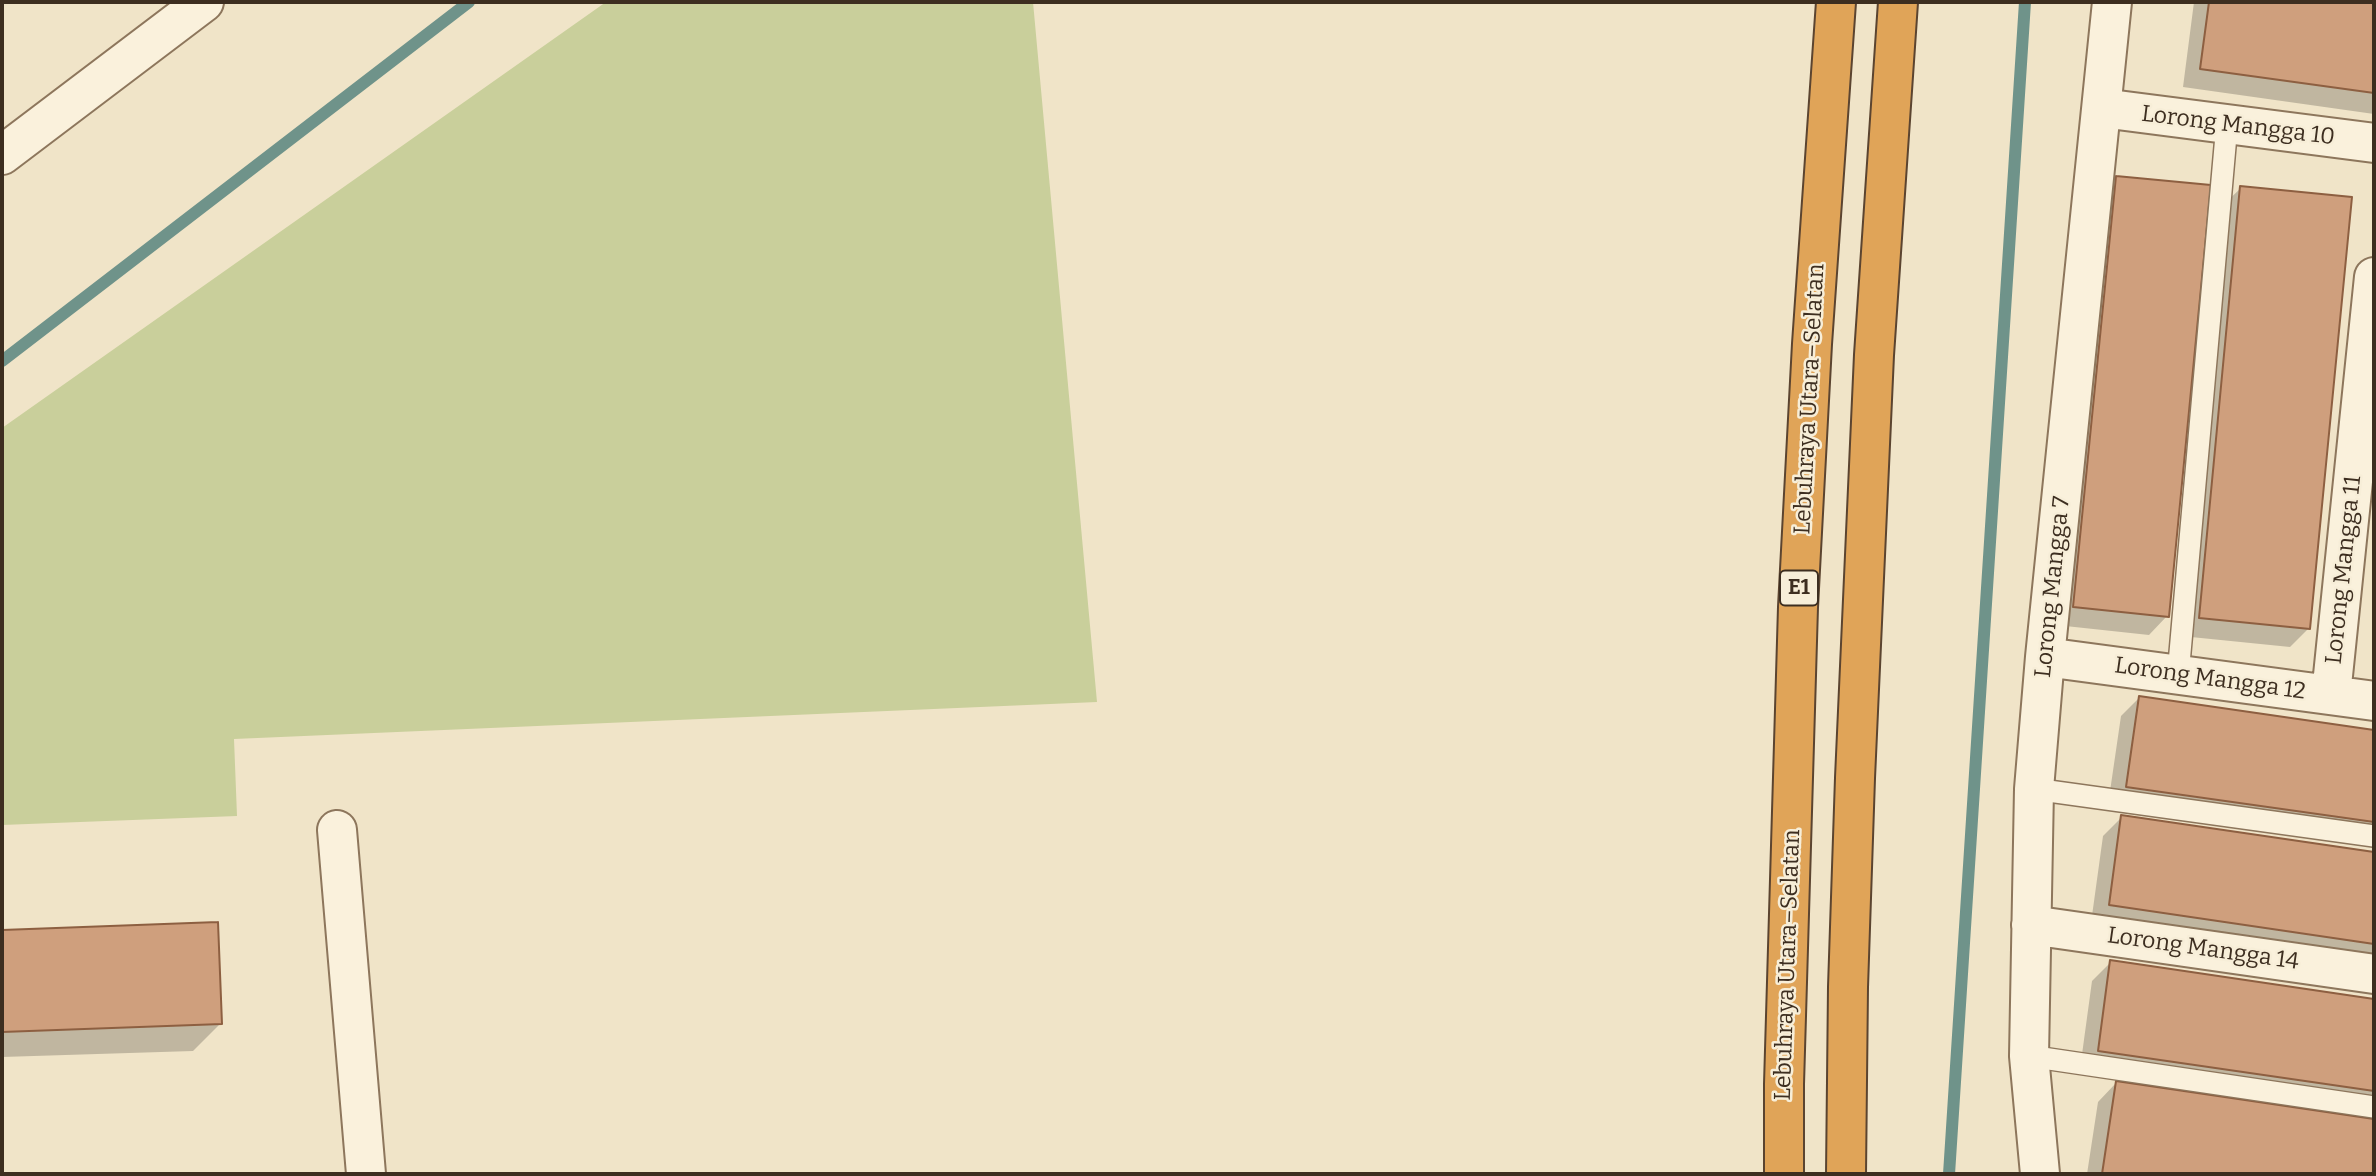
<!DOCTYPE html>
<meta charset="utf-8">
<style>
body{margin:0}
#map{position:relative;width:2376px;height:1176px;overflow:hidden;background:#f0e4c8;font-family:Bitter,serif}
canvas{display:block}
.frame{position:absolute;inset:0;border:4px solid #3d2e20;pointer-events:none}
</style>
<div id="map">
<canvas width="2376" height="1176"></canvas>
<div class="frame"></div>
</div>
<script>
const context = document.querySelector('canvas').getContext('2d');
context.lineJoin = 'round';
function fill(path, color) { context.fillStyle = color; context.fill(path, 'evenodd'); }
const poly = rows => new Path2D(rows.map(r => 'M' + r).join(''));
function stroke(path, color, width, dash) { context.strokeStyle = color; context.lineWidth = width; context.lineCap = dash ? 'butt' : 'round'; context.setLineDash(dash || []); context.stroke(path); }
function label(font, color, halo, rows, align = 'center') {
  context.font = font + ' Bitter,serif'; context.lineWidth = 5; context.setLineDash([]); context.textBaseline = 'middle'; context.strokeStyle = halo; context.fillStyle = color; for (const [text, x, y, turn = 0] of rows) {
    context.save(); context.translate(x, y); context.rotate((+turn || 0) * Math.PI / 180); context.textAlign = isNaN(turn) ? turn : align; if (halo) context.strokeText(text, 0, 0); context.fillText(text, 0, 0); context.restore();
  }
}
fill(poly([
 [606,2,1033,2,1097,702,234,739,237,816,2,825,2,428]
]), '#c9cf9b');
fill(poly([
 [2194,2,2374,2,2374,114,2183,87],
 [2116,177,2167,616,2149,635,2056,625,2098,196],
 [2241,188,2309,628,2290,647,2181,636,2222,206],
 [2139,698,2374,731,2374,843,2108,805,2121,716],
 [2122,817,2374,853,2374,964,2091,923,2103,836],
 [216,924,220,1024,193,1051,2,1057,2,931],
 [2111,962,2374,1001,2374,1112,2080,1069,2092,981],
 [2116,1083,2374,1121,2374,1174,2087,1174,2098,1102]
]), '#0003');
stroke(poly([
 [2,361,469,2],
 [1949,1174,2025,2]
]), '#6f938a', 12);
const building = poly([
 [2209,2,2374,2,2374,93,2200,69,2209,2],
 [2116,176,2211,185,2169,617,2073,607,2116,176],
 [2240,186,2352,197,2310,629,2199,618,2240,186],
 [2139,696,2374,730,2374,822,2126,787,2139,696],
 [2121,815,2374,852,2374,944,2109,905,2121,815],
 [218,922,222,1024,2,1032,2,930,218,922],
 [2110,960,2374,999,2374,1091,2098,1051,2110,960],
 [2116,1081,2374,1119,2374,1174,2102,1174,2116,1081]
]);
fill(building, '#cf9f7d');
stroke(building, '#8d5f41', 2);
const lane = poly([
 [2178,675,2227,124],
 [2034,789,2374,836],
 [2029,1056,2374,1107]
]);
const street = poly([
 [2102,108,2374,143],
 [2,155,204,2],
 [2045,657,2374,701],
 [2331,695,2374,277],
 [337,830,366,1174],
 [2031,925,2374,974],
 [2040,1174,2029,1056,2034,789,2045,657,2112,2]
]);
const highway = poly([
 [1784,1174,1784,1084,1798,607,1812,344,1836,2],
 [1846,1174,1848,987,1855,778,1874,355,1898,2]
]);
stroke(lane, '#8d765c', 24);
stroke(street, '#8d765c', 42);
stroke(highway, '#5b4430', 42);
stroke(lane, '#faf1dc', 21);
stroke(street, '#faf1dc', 38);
stroke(highway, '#e0a458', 38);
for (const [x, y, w] of [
 [1799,588,38]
]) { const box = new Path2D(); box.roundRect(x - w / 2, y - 17.5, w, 35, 5); context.fillStyle = '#f7eed8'; context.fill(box); stroke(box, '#3d2e20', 2); }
label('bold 21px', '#3d2e20', null, [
 ["E1",1799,588]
]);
label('23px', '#3d2e20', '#f7eed8', [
 ["Lorong Mangga 10",2238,126,7],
 ["Lebuhraya Utara–Selatan",1810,399,-87],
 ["Lorong Mangga 11",2344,570,-84],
 ["Lorong Mangga 7",2053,587,-84],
 ["Lorong Mangga 12",2210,679,8],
 ["Lorong Mangga 14",2203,949,8],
 ["Lebuhraya Utara–Selatan",1788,965,-88]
]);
</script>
